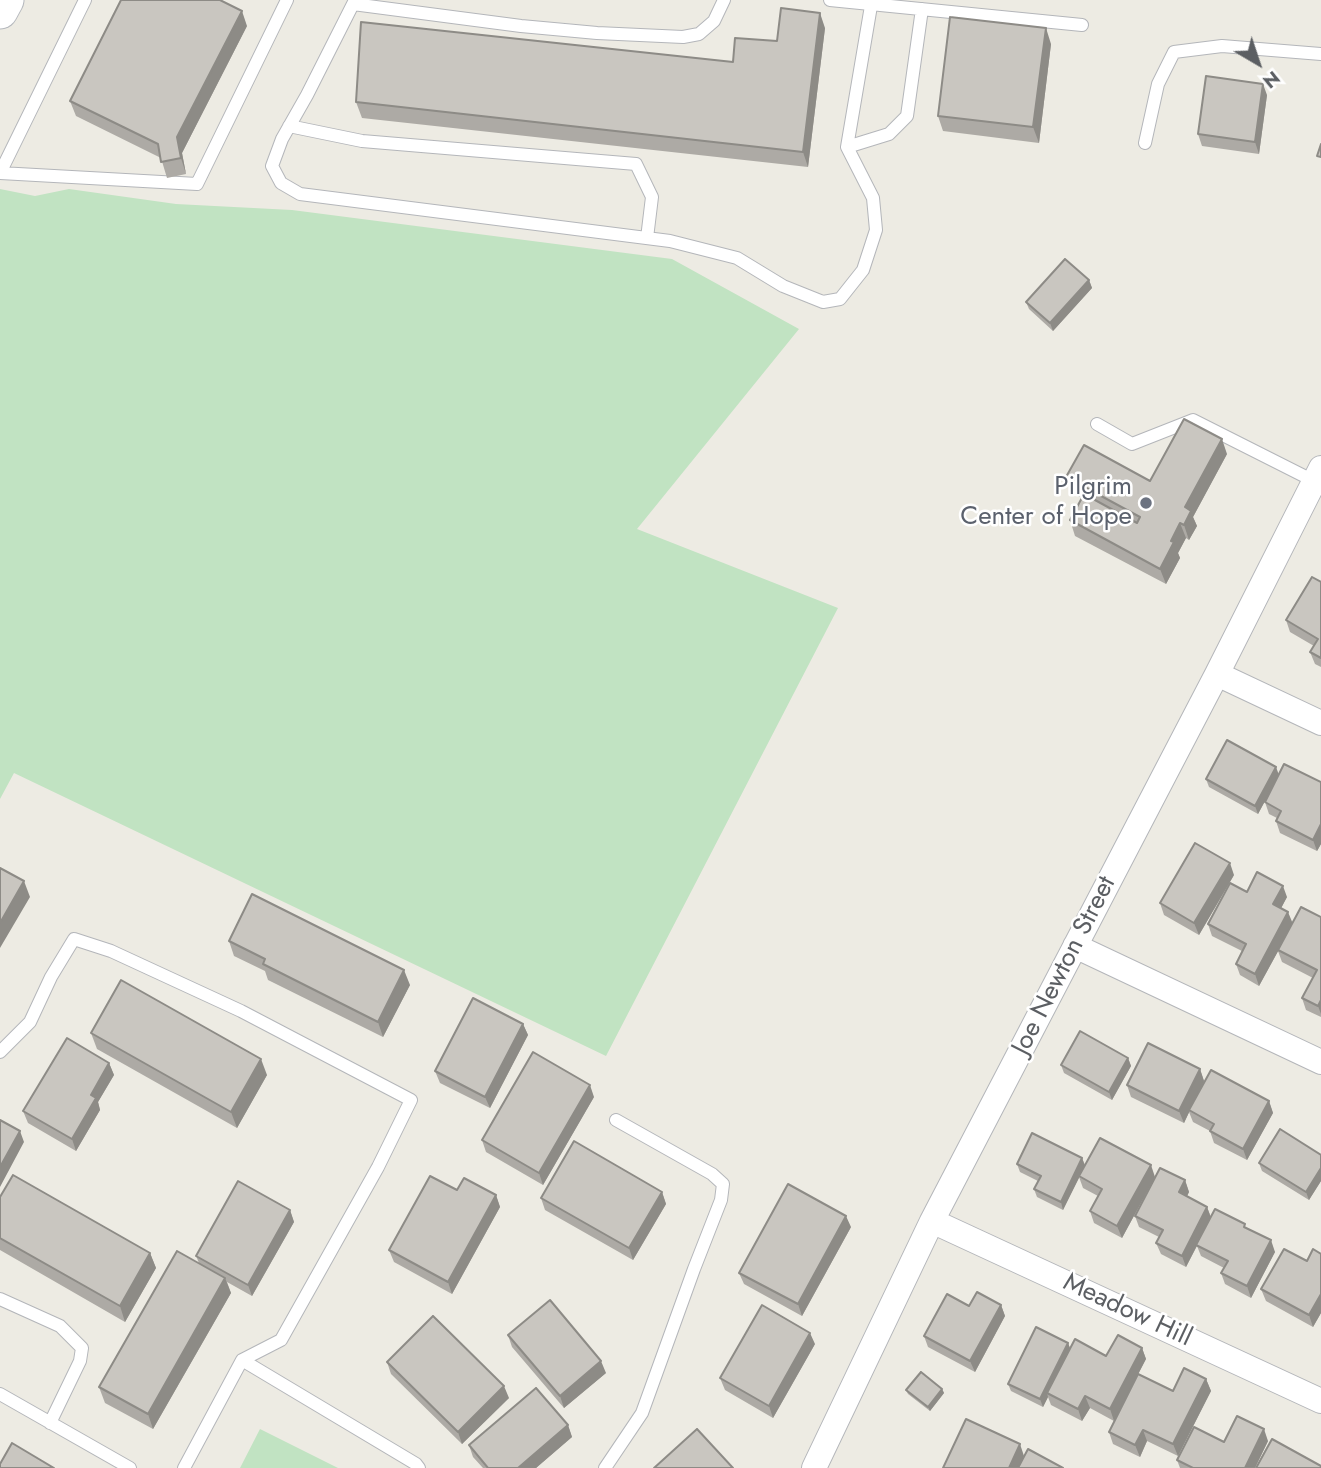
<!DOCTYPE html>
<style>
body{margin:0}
#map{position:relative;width:1321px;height:1468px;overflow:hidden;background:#edebe3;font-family:Jost,sans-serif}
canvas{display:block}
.north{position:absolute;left:1223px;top:28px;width:70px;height:70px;-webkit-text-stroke:5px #fff;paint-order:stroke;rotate:141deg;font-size:19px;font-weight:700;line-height:28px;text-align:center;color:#5c5f63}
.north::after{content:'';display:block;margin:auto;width:24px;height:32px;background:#5c5f63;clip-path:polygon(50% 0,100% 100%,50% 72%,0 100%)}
</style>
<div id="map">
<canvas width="1321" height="1468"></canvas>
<div class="north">N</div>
</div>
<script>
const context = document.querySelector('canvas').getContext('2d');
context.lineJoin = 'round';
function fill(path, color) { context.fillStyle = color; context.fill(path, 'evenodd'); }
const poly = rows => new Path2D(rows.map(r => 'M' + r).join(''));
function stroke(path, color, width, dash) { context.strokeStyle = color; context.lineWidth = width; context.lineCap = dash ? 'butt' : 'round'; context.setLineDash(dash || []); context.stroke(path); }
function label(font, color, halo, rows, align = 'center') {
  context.font = font + ' Jost,sans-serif'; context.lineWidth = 5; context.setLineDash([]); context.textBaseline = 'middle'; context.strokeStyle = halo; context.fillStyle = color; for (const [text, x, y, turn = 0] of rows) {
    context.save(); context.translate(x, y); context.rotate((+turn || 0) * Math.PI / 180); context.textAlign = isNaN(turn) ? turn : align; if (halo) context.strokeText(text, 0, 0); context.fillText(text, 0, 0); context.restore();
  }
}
fill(poly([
 [0,189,35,196,69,189,176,204,292,210,672,259,799,329,637,529,838,608,606,1056,14,773,0,799],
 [260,1429,338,1468,240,1468]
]), '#c1e3c2');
const lane = poly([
 [355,0,307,95,282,139,272,166,281,183,300,194,670,241,737,258,783,286,823,302,840,299,863,270,876,230,873,198,847,147,872,0],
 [830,0,1082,25],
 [353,4,521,26,597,33,683,37,699,34,714,21,724,0],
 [289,126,362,141,636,164,652,197,647,238],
 [1145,143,1158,84,1174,52,1222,46,1321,54],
 [847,147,889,134,907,116,922,9],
 [0,173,197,184,287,0],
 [0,173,85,0],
 [1097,424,1132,444,1193,420,1314,481],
 [0,1052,30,1022,51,977,74,939,111,951,241,1011,411,1100,378,1167,281,1340,242,1360],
 [0,1299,60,1326,82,1348,80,1361,50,1423],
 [0,1394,130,1468],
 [184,1468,242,1360,416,1464,419,1468],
 [605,1468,642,1413,694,1269,721,1200,723,1184,712,1174,616,1120]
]);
const street = poly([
 [1217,674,1321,723],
 [1075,946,1321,1062],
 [932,1221,1321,1401],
 [814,1468,932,1221,1217,674,1321,468]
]);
const secondary = poly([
 [0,11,6,0]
]);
stroke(lane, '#b4b6ba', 14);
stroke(street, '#b4b6ba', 26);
stroke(secondary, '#b5b8bd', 37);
stroke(lane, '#fff', 12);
stroke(street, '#fff', 24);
stroke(secondary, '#fff', 35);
fill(poly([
 [247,26,182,153,186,174,167,178,161,158,76,116,70,101],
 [825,28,808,167,362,118,356,102,733,62,777,41],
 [1051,44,1039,143,943,131,938,116],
 [1267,95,1259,154,1202,146,1198,134],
 [1089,280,1092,288,1053,331,1029,309,1026,302],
 [1227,454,1193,517,1197,526,1189,540,1186,538,1178,553,1180,558,1166,584,1075,536,1070,520,1082,498,1072,493,1066,477,1150,481],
 [1321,582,1321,667,1315,664,1310,652,1314,646,1290,632,1286,620],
 [1279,774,1321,782,1321,844,1317,851,1280,833,1276,821,1277,818,1269,814,1265,802,1271,790,1258,814,1209,787,1206,779],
 [1234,875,1199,935,1164,915,1160,903],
 [1247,892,1287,897,1281,908,1292,923,1321,917,1321,1017,1306,1010,1302,998,1313,978,1282,962,1278,951,1259,986,1240,975,1236,964,1242,951,1212,936,1208,924],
 [229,941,410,985,383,1037,268,980,265,971,234,956],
 [523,1024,528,1035,490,1108,440,1083,435,1071],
 [91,1033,267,1075,237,1128,97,1049],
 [1128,1058,1131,1066,1112,1100,1064,1073,1061,1065],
 [109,1063,114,1075,98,1102,100,1110,76,1151,28,1123,23,1111],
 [1200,1069,1204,1081,1269,1101,1273,1113,1247,1160,1214,1143,1210,1131,1193,1122,1189,1112,1184,1123,1131,1097,1127,1085],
 [594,1097,543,1185,486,1152,482,1140],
 [1321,1155,1321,1181,1309,1200,1262,1171,1259,1163],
 [1082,1158,1085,1165,1155,1177,1122,1238,1094,1223,1090,1211,1098,1196,1083,1188,1079,1177,1063,1210,1037,1197,1034,1189,1038,1181,1020,1172,1017,1164],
 [1185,1180,1189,1192,1187,1196,1207,1207,1211,1217,1247,1228,1275,1252,1251,1298,1225,1284,1221,1273,1224,1268,1201,1256,1197,1246,1186,1267,1161,1254,1156,1243,1159,1237,1139,1227,1135,1216],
 [457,1190,496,1195,500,1207,452,1294,394,1262,389,1250],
 [662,1192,666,1204,633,1260,545,1210,541,1198],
 [0,1197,150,1253,156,1268,125,1322,0,1250],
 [290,1210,294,1222,252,1296,227,1282,231,1293,153,1429,105,1403,99,1387,199,1263,196,1256],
 [851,1227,802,1316,744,1284,739,1273],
 [1321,1254,1321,1313,1313,1327,1266,1301,1261,1289],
 [1001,1305,1005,1316,975,1372,928,1347,924,1336,969,1306],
 [508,1335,606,1373,564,1408,512,1347],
 [1068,1343,1070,1348,1106,1356,1142,1348,1146,1359,1138,1374,1173,1391,1206,1379,1211,1391,1178,1456,1147,1441,1140,1457,1113,1444,1109,1432,1114,1421,1090,1408,1082,1421,1051,1405,1048,1397,1043,1407,1011,1391,1008,1384],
 [815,1344,773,1418,725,1390,720,1378],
 [387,1362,509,1398,462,1444,391,1374],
 [942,1389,944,1393,930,1411,908,1394,906,1390],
 [568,1425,572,1437,536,1468,483,1468,473,1457,469,1445],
 [1268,1441,1255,1468,1180,1468,1177,1460,1224,1442]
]), '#adaaa5');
fill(poly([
 [242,11,247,26,182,153,186,174,181,158,177,137],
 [820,13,825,28,808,167,803,152],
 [1046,28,1051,44,1039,143,1033,127],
 [1263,84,1267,95,1259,154,1255,142],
 [1089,280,1092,288,1053,331,1050,323],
 [1222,439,1227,454,1193,517,1197,526,1189,540,1184,525,1185,507],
 [1180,523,1186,538,1178,553,1180,558,1166,584,1160,569,1171,541],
 [1276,767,1279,775,1258,814,1255,806],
 [1321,824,1321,844,1317,851,1313,840],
 [1230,863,1234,875,1199,935,1194,923],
 [24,881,30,897,0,948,0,923],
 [1283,886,1287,897,1277,916,1273,904],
 [1288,912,1293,924,1259,986,1255,974],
 [404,970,410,985,383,1037,378,1022],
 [1321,1000,1321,1014,1318,1006],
 [523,1024,528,1035,490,1108,485,1097],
 [1128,1058,1131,1066,1112,1100,1109,1092],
 [261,1059,267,1075,237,1128,231,1112],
 [109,1063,114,1075,98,1102,100,1110,76,1151,72,1139,91,1095],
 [1200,1069,1204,1081,1184,1123,1179,1111],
 [590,1085,594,1097,543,1185,539,1173],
 [1269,1101,1273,1113,1247,1160,1243,1149],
 [20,1131,24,1142,0,1187,0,1167],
 [1082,1158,1085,1166,1063,1210,1061,1202],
 [1151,1165,1155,1177,1122,1238,1117,1226],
 [1321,1168,1321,1181,1309,1200,1306,1192],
 [1185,1180,1189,1192,1183,1204,1179,1192],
 [662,1192,666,1204,633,1260,629,1248],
 [496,1195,500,1207,452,1294,448,1282],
 [1207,1207,1211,1218,1186,1267,1182,1256],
 [290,1210,294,1222,252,1296,248,1285],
 [846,1216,851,1227,802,1316,798,1304],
 [1271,1240,1275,1252,1251,1298,1247,1286],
 [150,1253,156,1268,125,1322,120,1306],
 [225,1278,231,1293,153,1429,148,1414],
 [1321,1294,1321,1313,1313,1327,1309,1315],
 [1001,1305,1005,1316,975,1372,970,1361],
 [810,1333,815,1344,773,1418,769,1406],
 [1068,1343,1071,1351,1047,1393,1048,1397,1043,1407,1040,1399],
 [1142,1348,1146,1359,1114,1421,1110,1409],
 [601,1361,606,1373,564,1408,560,1396],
 [1206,1379,1211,1391,1178,1456,1173,1444],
 [504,1386,509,1398,462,1444,458,1432],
 [942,1389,944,1393,930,1411,928,1407],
 [1085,1396,1090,1408,1082,1421,1078,1409],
 [568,1425,572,1437,536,1468,518,1468],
 [1264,1429,1268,1441,1255,1468,1245,1468],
 [1143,1430,1147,1441,1140,1457,1135,1445],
 [1020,1444,1024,1456,1019,1468,1009,1468]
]), '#8d8b86');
const building = poly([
 [121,0,220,0,242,11,177,137,181,158,161,162,158,144,70,101,121,0],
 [781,8,820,13,803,152,356,102,361,22,733,62,735,38,777,41,781,8],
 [950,17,1046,28,1033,127,938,116,950,17],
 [1206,76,1263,84,1255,142,1198,134,1206,76],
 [1321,144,1321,157,1317,156,1321,144],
 [1065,259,1089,280,1050,323,1026,302,1065,259],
 [1184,419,1222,439,1185,507,1191,511,1184,525,1180,523,1171,541,1174,542,1160,569,1070,520,1084,494,1137,523,1140,517,1066,477,1084,445,1150,481,1184,419],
 [1312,577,1321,582,1321,658,1310,652,1318,639,1286,620,1312,577],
 [1227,740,1276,767,1255,806,1206,779,1227,740],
 [1284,764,1321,782,1321,824,1313,840,1276,821,1281,811,1265,802,1284,764],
 [1195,843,1230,863,1194,923,1160,903,1195,843],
 [0,868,24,881,0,923,0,868],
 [1257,872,1283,886,1273,904,1288,912,1255,974,1236,964,1246,944,1208,924,1230,883,1247,892,1257,872],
 [252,894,404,970,378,1022,263,964,265,959,229,941,252,894],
 [1301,907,1321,917,1321,1000,1318,1006,1302,998,1317,970,1278,950,1301,907],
 [121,980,261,1059,231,1112,91,1033,121,980],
 [473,998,523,1024,485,1097,435,1071,473,998],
 [1080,1031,1128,1058,1109,1092,1061,1065,1080,1031],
 [67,1038,109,1063,91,1095,96,1098,72,1139,23,1111,67,1038],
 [1148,1043,1200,1069,1179,1111,1127,1085,1148,1043],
 [533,1052,590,1085,539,1173,482,1140,533,1052],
 [1211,1070,1269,1101,1243,1149,1210,1131,1214,1124,1189,1110,1211,1070],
 [0,1120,20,1131,0,1167,0,1120],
 [1280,1129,1321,1155,1321,1168,1306,1192,1259,1163,1280,1129],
 [1032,1133,1082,1158,1061,1202,1034,1189,1041,1176,1017,1164,1032,1133],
 [1100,1138,1151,1165,1117,1226,1090,1211,1102,1189,1079,1176,1100,1138],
 [574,1141,662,1192,629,1248,541,1198,574,1141],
 [1160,1168,1185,1180,1179,1192,1207,1207,1182,1256,1156,1243,1163,1230,1135,1216,1160,1168],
 [13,1175,150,1253,120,1306,0,1238,0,1197,13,1175],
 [430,1176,457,1190,464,1178,496,1195,448,1282,389,1250,430,1176],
 [238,1181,290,1210,248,1285,196,1256,238,1181],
 [788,1184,846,1216,798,1304,739,1273,788,1184],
 [1215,1209,1245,1224,1244,1227,1271,1240,1247,1286,1221,1273,1228,1261,1196,1245,1215,1209],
 [1284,1249,1307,1261,1313,1249,1321,1254,1321,1294,1309,1315,1261,1289,1284,1249],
 [177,1251,225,1278,148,1414,99,1387,177,1251],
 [977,1292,1001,1305,970,1361,924,1336,947,1294,969,1306,977,1292],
 [550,1300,601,1361,560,1396,508,1335,550,1300],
 [762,1305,810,1333,769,1406,720,1378,762,1305],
 [433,1316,504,1386,458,1432,387,1362,433,1316],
 [1036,1327,1068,1343,1040,1399,1008,1384,1036,1327],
 [1118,1335,1142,1348,1110,1409,1085,1396,1078,1409,1047,1393,1075,1339,1106,1356,1118,1335],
 [1184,1368,1206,1379,1173,1444,1143,1430,1135,1445,1109,1432,1138,1374,1173,1391,1184,1368],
 [921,1372,942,1389,928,1407,906,1390,921,1372],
 [536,1388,568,1425,518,1468,488,1468,469,1445,536,1388],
 [1237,1416,1264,1429,1245,1468,1193,1468,1177,1460,1194,1427,1224,1442,1237,1416],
 [966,1419,1020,1444,1009,1468,943,1468,966,1419],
 [697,1429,733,1468,654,1468,697,1429],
 [1272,1439,1321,1466,1321,1468,1256,1468,1272,1439],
 [12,1443,54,1468,0,1468,0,1464,12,1443],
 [1028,1449,1063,1468,1018,1468,1028,1449]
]);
fill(building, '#c9c6c0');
stroke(building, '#8d8b86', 2);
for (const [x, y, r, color] of [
 [1146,503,7,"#6b7280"]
]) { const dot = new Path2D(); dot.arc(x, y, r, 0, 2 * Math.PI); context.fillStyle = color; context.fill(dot); stroke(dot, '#fff', 2.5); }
label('26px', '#5b616d', '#fff', [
 ["Pilgrim",1132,488],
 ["Center of Hope",1132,518]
], 'right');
label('26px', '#5c5f63', '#fff', [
 ["Joe Newton Street",1065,966,-63],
 ["Meadow Hill",1127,1311,25]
]);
</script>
